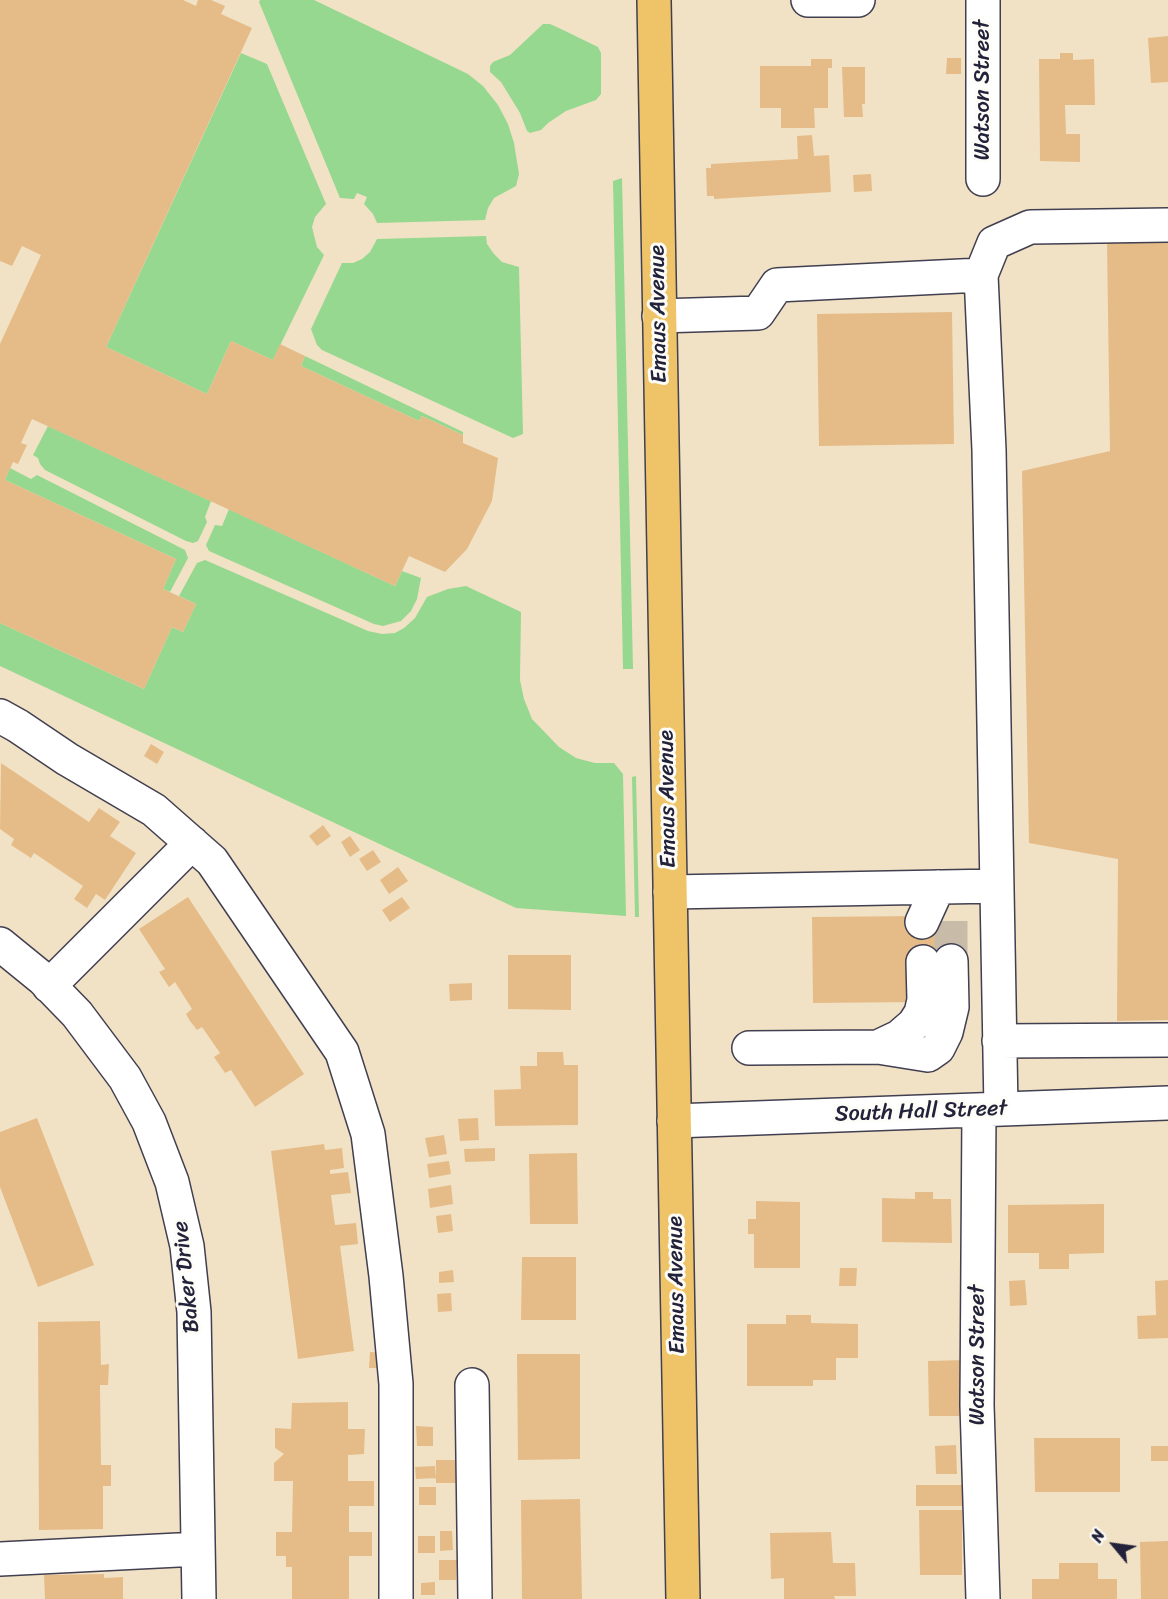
<!DOCTYPE html>
<style>
body{margin:0}
#map{position:relative;width:1168px;height:1599px;overflow:hidden;background:#f1e2c5;font-family:Sriracha,sans-serif}
canvas{display:block}
.north{position:absolute;left:1084px;top:1515px;width:60px;height:60px;-webkit-text-stroke:4px #fdfcf7;paint-order:stroke;rotate:299deg;font-size:16px;font-weight:700;line-height:24px;text-align:center;color:#22223b}
.north::after{content:'';display:block;margin:auto;width:21px;height:27px;background:#22223b;clip-path:polygon(50% 0,100% 100%,50% 72%,0 100%)}
</style>
<div id="map">
<canvas width="1168" height="1599"></canvas>
<div class="north">N</div>
</div>
<script>
const context = document.querySelector('canvas').getContext('2d');
context.lineJoin = 'round';
function fill(path, color) { context.fillStyle = color; context.fill(path, 'evenodd'); }
const poly = rows => new Path2D(rows.map(r => 'M' + r).join(''));
function stroke(path, color, width, dash) { context.strokeStyle = color; context.lineWidth = width; context.lineCap = dash ? 'butt' : 'round'; context.setLineDash(dash || []); context.stroke(path); }
function label(font, color, halo, rows, align = 'center') {
  context.font = font + ' Sriracha,sans-serif'; context.lineWidth = 6; context.setLineDash([]); context.textBaseline = 'middle'; context.strokeStyle = halo; context.fillStyle = color; for (const [text, x, y, turn = 0] of rows) {
    context.save(); context.translate(x, y); context.rotate((+turn || 0) * Math.PI / 180); context.textAlign = isNaN(turn) ? turn : align; if (halo) context.strokeText(text, 0, 0); context.fillText(text, 0, 0); context.restore();
  }
}
fill(poly([
 [260,0,314,0,468,74,483,86,498,105,508,124,514,143,519,174,516,186,494,198,488,208,485,220,377,223,373,214,364,204,367,197,357,193,354,199,340,198,259,2],
 [543,24,550,24,561,29,598,47,601,53,601,94,596,100,566,111,548,123,541,130,530,133,527,131,520,113,501,82,490,72,490,66,493,62,510,55],
 [241,53,267,64,326,204,315,217,312,227,317,247,324,255,273,360,231,341,207,394,106,347],
 [622,178,633,669,623,669,613,181],
 [486,236,487,244,494,254,502,262,519,267,523,434,513,438,322,350,317,345,311,329,342,263,353,263,362,259,370,252,377,239],
 [305,356,463,432,463,435,422,416,419,421,301,366],
 [48,426,211,501,205,517,207,522,198,541,193,543,186,541,45,470,40,464,38,458,33,455],
 [10,468,31,479,37,475,185,550,188,558,170,592,163,589,176,559,5,480],
 [229,509,395,586,402,571,421,578,417,599,411,611,401,621,383,626,374,624,209,551,206,545,215,525,222,526],
 [205,560,368,631,382,634,395,633,404,628,415,618,427,597,448,589,466,586,521,612,520,680,524,699,532,719,559,747,576,758,595,763,614,763,623,774,626,916,516,908,0,666,0,623,144,689,172,627,183,632,196,604,179,596,197,563],
 [636,776,639,917,635,917,632,777]
]), '#96d88f');
fill(poly([
 [0,0,183,0,196,6,198,0,211,0,225,6,221,14,252,28,106,347,207,394,231,341,273,360,280,344,305,356,301,366,419,421,422,416,463,435,463,443,498,458,492,501,467,549,445,572,409,556,395,586,32,419,21,443,27,445,18,464,13,462,5,480,176,559,163,589,196,604,183,632,172,627,144,689,0,623,0,344,41,255,22,246,12,266,0,261],
 [1168,36,1168,82,1151,83,1148,38],
 [1060,53,1073,53,1073,60,1094,59,1095,105,1065,105,1066,134,1080,134,1080,162,1040,161,1039,59,1060,59],
 [947,58,961,58,961,74,946,74],
 [811,59,832,59,832,68,828,68,828,108,814,108,815,128,781,128,781,108,760,108,760,66,811,66],
 [842,67,865,67,865,104,862,104,863,117,844,117],
 [812,135,814,156,829,155,831,192,714,199,714,196,707,196,706,168,711,168,711,164,798,159,797,136],
 [871,174,872,191,854,192,853,175],
 [1107,243,1168,243,1168,1020,1117,1021,1118,859,1029,843,1022,471,1110,451],
 [952,312,954,444,819,446,817,314],
 [151,744,164,752,157,764,144,756],
 [1,763,89,822,99,808,120,822,110,836,136,853,105,900,96,894,87,908,74,899,83,886,34,853,31,858,11,845,14,839,0,829],
 [323,825,331,836,317,846,309,836],
 [350,836,360,850,350,857,341,842],
 [373,850,381,862,367,871,359,859],
 [398,867,408,881,389,894,380,880],
 [188,897,304,1074,255,1107,231,1070,225,1073,214,1057,220,1053,202,1027,197,1030,190,1021,186,1014,192,1009,175,982,169,987,159,972,165,969,139,929],
 [402,897,410,908,390,922,382,910],
 [918,916,918,922,956,921,957,961,919,1002,813,1003,812,917],
 [508,955,571,955,571,1010,508,1009],
 [472,983,472,1000,450,1001,449,984],
 [537,1052,563,1052,564,1065,578,1065,578,1125,495,1126,494,1090,521,1089,520,1066,537,1066],
 [37,1118,94,1265,38,1287,0,1187,0,1132],
 [478,1118,479,1140,460,1141,458,1119],
 [444,1135,447,1154,429,1157,425,1138],
 [324,1144,325,1150,342,1148,344,1168,330,1170,330,1174,348,1172,351,1193,331,1195,335,1225,356,1223,358,1244,340,1246,354,1351,298,1359,271,1151],
 [495,1148,495,1161,465,1162,464,1149],
 [577,1153,578,1224,530,1224,529,1154],
 [449,1161,451,1174,429,1178,427,1164],
 [451,1185,453,1204,430,1208,428,1189],
 [915,1192,933,1192,933,1199,951,1199,952,1243,882,1242,882,1198,915,1199],
 [756,1201,800,1202,800,1268,754,1268,754,1234,748,1234,748,1219,756,1219],
 [1104,1204,1104,1253,1069,1254,1069,1269,1039,1269,1039,1253,1008,1253,1008,1205],
 [451,1214,453,1231,438,1233,436,1216],
 [522,1257,576,1257,576,1320,521,1320],
 [840,1268,857,1268,856,1286,839,1286],
 [453,1270,454,1282,439,1283,439,1272],
 [1025,1280,1027,1305,1010,1306,1009,1281],
 [1168,1280,1168,1338,1138,1339,1137,1316,1156,1315,1155,1281],
 [451,1293,452,1311,438,1312,437,1294],
 [786,1315,811,1315,811,1323,858,1324,858,1358,836,1358,836,1380,813,1380,813,1386,747,1386,747,1324,786,1324],
 [100,1321,101,1365,109,1364,108,1385,100,1385,101,1465,111,1465,111,1486,103,1486,103,1529,39,1530,38,1322],
 [370,1352,388,1353,388,1368,369,1368],
 [517,1354,580,1354,580,1459,518,1460],
 [966,1360,967,1416,929,1416,928,1361],
 [348,1402,348,1429,365,1429,364,1454,348,1455,348,1481,374,1481,374,1506,349,1506,349,1532,372,1532,372,1556,349,1556,349,1599,292,1599,292,1567,286,1567,286,1556,276,1556,276,1532,292,1532,293,1481,274,1481,274,1463,284,1454,275,1448,275,1428,291,1429,292,1403],
 [416,1426,433,1427,433,1446,417,1446],
 [1034,1438,1120,1438,1120,1492,1035,1492],
 [956,1445,957,1474,936,1474,935,1446],
 [1151,1446,1168,1446,1168,1461,1151,1461],
 [436,1460,458,1460,458,1483,436,1483],
 [435,1466,436,1478,416,1479,415,1467],
 [916,1485,962,1485,962,1506,916,1506],
 [419,1487,436,1487,436,1505,419,1505],
 [580,1499,582,1599,522,1599,521,1500],
 [919,1510,962,1510,962,1575,920,1575],
 [440,1531,452,1531,453,1550,440,1551],
 [831,1532,833,1563,855,1563,856,1596,834,1596,835,1599,784,1599,784,1578,771,1579,770,1533],
 [418,1536,435,1536,435,1553,418,1553],
 [1168,1541,1168,1599,1141,1599,1140,1542],
 [439,1560,457,1560,456,1580,439,1580],
 [1059,1563,1098,1563,1098,1579,1117,1579,1117,1599,1032,1599,1032,1579,1059,1579],
 [104,1574,104,1578,123,1577,123,1599,45,1599,44,1575],
 [435,1582,435,1595,421,1595,421,1583]
]), '#e5bc88');
stroke(poly([
 [951,921,951,961]
]), '#c8bca9', 33, [33, 16]);
const minor = poly([
 [808,0,858,0],
 [983,179,983,0],
 [981,275,989,450,1001,1109],
 [659,316,758,313,777,285,981,275,994,243,1030,227,1168,225],
 [0,716,18,726,67,759,154,810,212,861,342,1052,368,1134,386,1276,396,1384,396,1599],
 [670,892,997,886],
 [922,922,938,887],
 [0,944,43,979,77,1014,125,1078,149,1122,172,1182,187,1246,194,1312,199,1599],
 [49,986,192,843],
 [999,1041,1168,1040],
 [878,1047,899,1037,914,1024,921,1013,924,1000,923,962],
 [749,1048,878,1047,928,1055,938,1048,946,1032,952,1007,951,961],
 [979,1111,977,1405,983,1599],
 [674,1121,1168,1103],
 [472,1385,475,1599],
 [0,1559,198,1549]
]);
const major = poly([
 [654,0,683,1599]
]);
stroke(minor, '#413f50', 36);
stroke(major, '#413f50', 36);
stroke(minor, '#fff', 33);
stroke(major, '#efc469', 33);
label('22px', '#22223b', '#fdfcf7', [
 ["Watson Street",983,90,-90],
 ["Emaus Avenue",659,314,-91],
 ["Emaus Avenue",668,799,-91],
 ["South Hall Street",921,1112,-2],
 ["Baker Drive",187,1277,-96],
 ["Emaus Avenue",677,1285,-91],
 ["Watson Street",978,1355,-90]
]);
</script>
